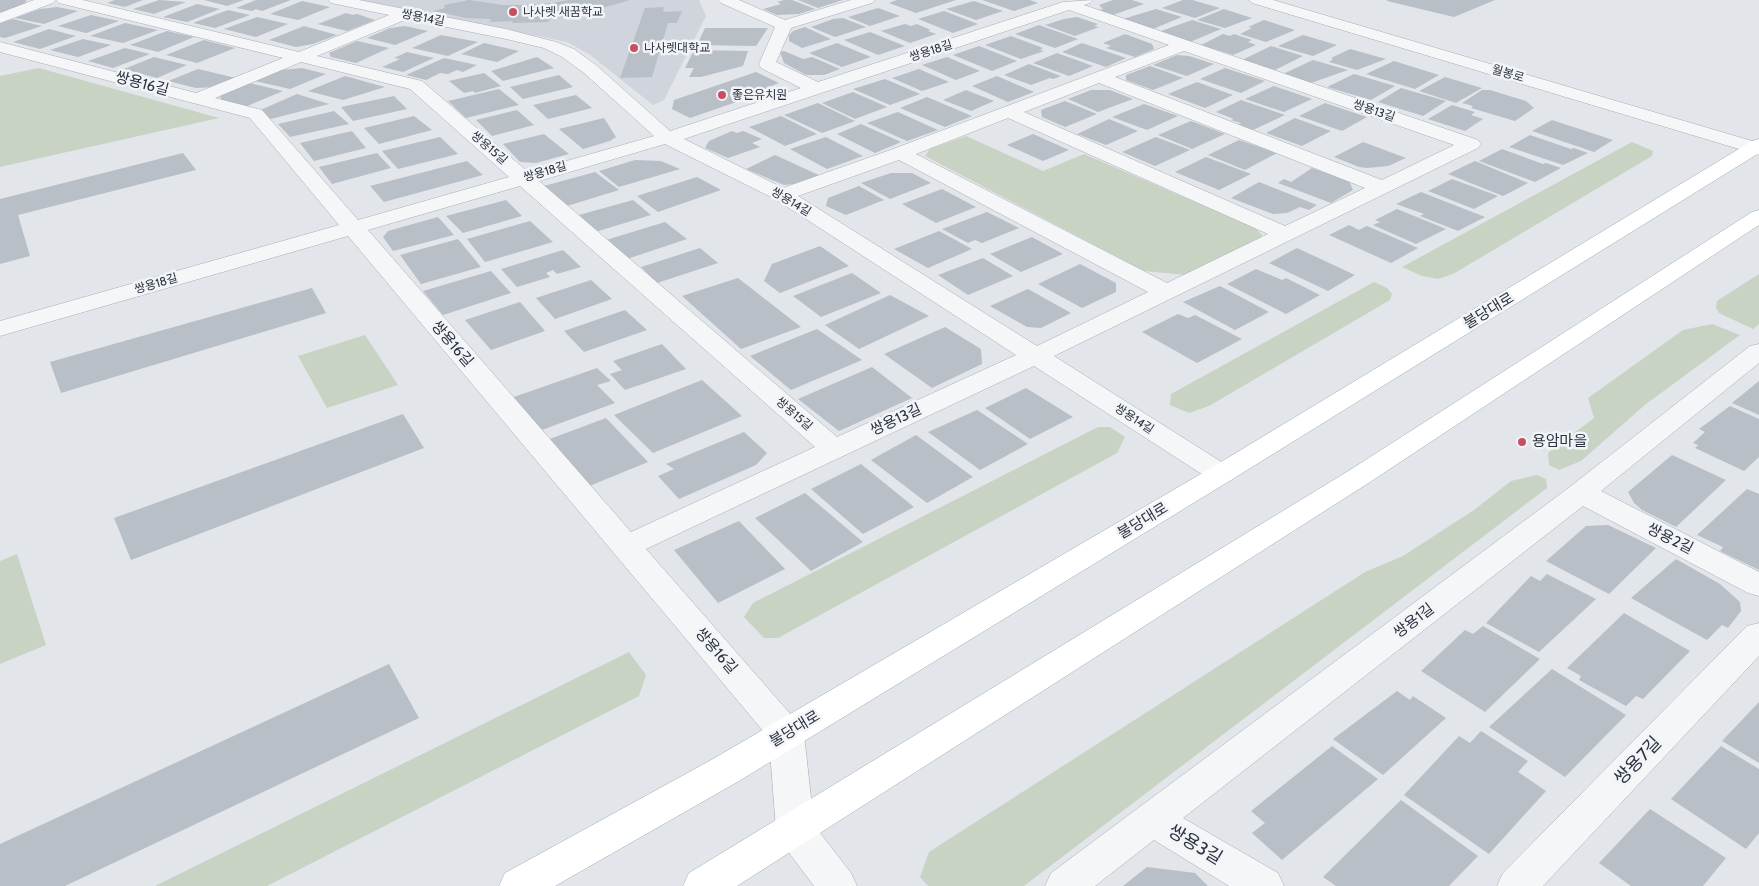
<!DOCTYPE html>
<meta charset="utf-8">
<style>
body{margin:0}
canvas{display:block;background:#e2e5ea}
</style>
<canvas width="1759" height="886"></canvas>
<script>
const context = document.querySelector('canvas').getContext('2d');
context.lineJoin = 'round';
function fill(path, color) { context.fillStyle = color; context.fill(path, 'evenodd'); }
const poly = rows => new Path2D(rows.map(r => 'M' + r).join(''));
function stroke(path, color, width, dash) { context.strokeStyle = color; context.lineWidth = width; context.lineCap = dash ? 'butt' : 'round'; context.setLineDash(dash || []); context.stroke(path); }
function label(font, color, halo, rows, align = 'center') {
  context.font = font + ' Cabin,"Noto Sans KR",sans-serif'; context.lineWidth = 5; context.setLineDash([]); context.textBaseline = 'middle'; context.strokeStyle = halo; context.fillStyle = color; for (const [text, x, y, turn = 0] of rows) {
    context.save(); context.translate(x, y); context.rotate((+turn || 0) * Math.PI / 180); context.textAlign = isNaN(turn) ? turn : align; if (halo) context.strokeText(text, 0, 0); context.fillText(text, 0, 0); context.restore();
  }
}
fill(poly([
 [361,0,699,0,706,16,664,100,653,105,589,54,567,42]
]), '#d0d4dc');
fill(poly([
 [39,68,219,118,0,167,0,76],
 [966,136,1043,171,1084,154,1255,228,1262,235,1260,240,1187,275,1144,271,925,156,930,149],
 [1632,142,1653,151,1652,156,1453,274,1438,279,1422,276,1402,267],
 [1759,274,1759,324,1753,329,1719,313,1716,308,1717,301],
 [1374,282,1387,288,1392,294,1390,300,1209,406,1189,413,1170,405,1171,394],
 [1712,324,1740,335,1646,404,1581,461,1559,470,1549,465,1548,453,1594,418,1588,398,1683,330],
 [365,335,398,385,327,408,298,356],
 [1098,427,1110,427,1125,437,1117,453,778,638,764,638,744,617,753,603],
 [1537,475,1546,479,1547,488,1024,886,928,886,920,877,929,852,1365,572,1403,556,1474,510,1511,481],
 [17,554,46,645,0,664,0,561],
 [629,652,646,675,639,696,267,886,155,886]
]), '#c8d3c4');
fill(poly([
 [0,0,27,0,24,4,2,12,0,12],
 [115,0,143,0,125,7,107,3],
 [159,0,186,2,154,14,133,9],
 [204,0,244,0,227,6],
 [256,0,291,0,262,11,256,9,252,11,236,8],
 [469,0,503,5,520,5,552,3,569,0,630,0,578,15,550,19,549,22,512,23,513,21,490,22,491,19,466,18,433,11,445,8,444,5],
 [784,0,792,0,815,9,799,14,777,15,763,9,781,4,777,2],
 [798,0,843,0,818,8],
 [897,0,956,0,916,13,889,3],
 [982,0,1030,0,1038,3,1014,11],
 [1113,0,1132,0,1144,4,1113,15,1099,10,1103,9,1099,5],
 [1183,0,1192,0,1220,8,1195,18,1162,8],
 [1495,0,1454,17,1387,1,1387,0],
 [302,1,330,7,298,20,270,14],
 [974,1,1003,11,976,20,946,9],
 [197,4,220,9,187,22,163,17],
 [57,7,78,11,44,24,15,18,40,9],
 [664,7,663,12,682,11,677,23,668,23,652,77,620,78,645,8],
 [878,8,900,16,870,26,848,17],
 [1156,9,1182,17,1153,29,1123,19],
 [1224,9,1252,18,1225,28,1197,20],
 [228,10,250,15,215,28,193,23],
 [944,11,978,24,953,33,918,19],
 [346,13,353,15,357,14,375,20,347,31,318,24],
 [91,15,119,21,86,33,58,26],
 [257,17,288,24,256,37,224,29],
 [1077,17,1098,24,1094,26,1099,27,1075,36,1045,25,1064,19],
 [843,18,866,27,835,37,811,27,833,19],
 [13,19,42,26,5,38,0,37,0,23],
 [1192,20,1221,29,1190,42,1161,31],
 [1264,20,1295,30,1266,42,1240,34,1252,28,1248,27],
 [125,23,158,30,123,43,90,36],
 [905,24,911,26,917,24,931,30,928,31,936,34,910,43,881,31],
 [1039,25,1078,39,1055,48,1015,34],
 [304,26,337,35,313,44,296,47,269,40],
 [405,26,428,31,395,45,367,38,390,28],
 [805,27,831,39,802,48,789,41,789,35,793,31],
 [705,28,768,28,756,46,697,45],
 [49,29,76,36,40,49,13,42],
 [167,31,194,37,158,52,130,45],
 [870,32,905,46,878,55,844,40],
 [1125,34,1152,44,1154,49,1135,57,1106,48,1111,46,1103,43],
 [1223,34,1230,36,1234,34,1252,40,1248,42,1256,45,1233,55,1201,45],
 [441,35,478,42,448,56,412,48],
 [1303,35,1337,45,1313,56,1278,46],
 [1011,36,1043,48,1040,50,1044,51,1021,59,985,45],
 [83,39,111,45,78,57,50,50],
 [204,40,235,48,197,63,166,55],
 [357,41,389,48,356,63,331,57,329,53],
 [484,43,519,51,497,62,461,54],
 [837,43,871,57,842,67,809,53],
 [1082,43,1126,58,1106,67,1062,52],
 [979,46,1017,61,992,71,953,55],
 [1271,46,1303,56,1275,70,1242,60],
 [125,48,150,54,113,68,88,61],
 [1350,49,1386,59,1357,70,1329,62,1333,59,1331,58],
 [694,50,748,51,743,66,701,77,689,77,694,68,685,68],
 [784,51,803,59,812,57,840,69,824,75,806,75,784,63,780,52],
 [407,52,434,58,403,72,382,67,400,59,394,58],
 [1057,53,1093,66,1069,76,1033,63],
 [1177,55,1189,56,1214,64,1187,76,1153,65],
 [154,57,187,65,157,78,124,69],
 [537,57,554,68,503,81,491,71],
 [947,57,980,71,956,80,922,65],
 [444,58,477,65,463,72,457,70,448,74,440,73,426,80,406,75],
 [1313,60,1348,70,1311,83,1283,74],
 [1394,61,1439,75,1415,89,1366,74],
 [1029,64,1061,76,1053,79,1050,78,1031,85,1004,75],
 [1150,66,1183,78,1153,90,1126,80,1126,75],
 [302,68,326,74,290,89,255,81,281,70],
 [1225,68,1265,81,1241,93,1200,79],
 [198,69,236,78,215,87,196,88,168,81],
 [919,69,949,82,922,91,892,78],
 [756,72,779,83,766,88,771,90,690,118,672,109,674,100],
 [484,73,501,86,475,93,473,91,464,93,449,81],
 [1354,74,1395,86,1371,100,1327,87],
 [559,75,573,87,523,99,510,87],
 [345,76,385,87,343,100,308,91],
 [997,76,1034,92,1008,102,972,86],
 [1445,77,1482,88,1456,103,1419,91],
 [885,79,920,94,890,105,853,89],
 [1197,82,1233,95,1205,108,1168,94],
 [249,83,283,91,245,107,221,100,220,95],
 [1274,86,1312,99,1284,112,1245,99],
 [1401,88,1446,101,1423,116,1378,102],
 [499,89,519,105,466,118,448,101],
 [966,90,994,101,971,111,943,100],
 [1091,90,1110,90,1133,99,1098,112,1068,99],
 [1482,90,1490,90,1526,101,1534,108,1515,121,1471,108,1473,106,1462,103],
 [853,92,887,107,855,119,822,103],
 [297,94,329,104,271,119,258,111],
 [576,95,592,108,548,119,533,105],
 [394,96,407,109,353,121,341,107],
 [927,97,972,116,945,127,900,108],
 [1241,100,1285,115,1253,130,1238,125,1241,123,1231,120,1234,119,1216,112],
 [1065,101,1097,114,1065,127,1042,117,1041,110],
 [818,103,855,121,822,133,784,115],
 [1325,103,1367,117,1342,131,1299,116],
 [1144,104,1178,116,1147,130,1112,117],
 [1452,105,1475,112,1471,115,1483,119,1465,131,1428,119],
 [517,110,534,125,492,136,476,120],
 [334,111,349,124,290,137,278,124],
 [898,112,938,130,907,141,867,123],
 [414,116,432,130,379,144,364,128],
 [781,116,817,134,785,146,749,127],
 [604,118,616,137,610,141,583,149,559,129],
 [1295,118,1331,131,1302,146,1266,133],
 [1109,119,1138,131,1106,145,1077,134],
 [1552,120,1613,140,1594,152,1532,131],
 [1191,121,1225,134,1192,149,1158,135],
 [861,124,901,142,875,153,837,134],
 [352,131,366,148,314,161,300,143],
 [732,131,737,133,743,131,762,139,752,143,760,147,728,158,705,148,709,141],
 [544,134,569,154,536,163,520,162,503,144],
 [1033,134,1069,150,1043,161,1007,145],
 [1530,135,1571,149,1574,148,1588,153,1563,165,1509,147],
 [440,137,458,154,398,169,382,151],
 [826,137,863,156,827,169,790,149],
 [1156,137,1190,150,1155,166,1122,152],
 [1239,140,1277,153,1245,170,1208,155],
 [1363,142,1406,158,1388,166,1367,168,1359,167,1334,157],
 [1502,149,1543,164,1546,163,1561,168,1535,182,1479,161],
 [183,153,196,170,18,215,30,256,0,264,0,199],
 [377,153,391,168,332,184,319,167],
 [775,155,821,176,804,183,784,185,746,169],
 [1206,157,1251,174,1219,190,1175,172],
 [635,160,661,161,680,169,619,187,599,171],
 [467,161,483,175,384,202,370,186],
 [1475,161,1528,183,1503,196,1448,174],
 [1312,168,1349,181,1353,190,1331,203,1278,183,1284,179,1291,182],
 [595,172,619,190,567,206,544,186],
 [891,173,912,173,931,183,890,199,861,183],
 [697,177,721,190,658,212,637,196],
 [1452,179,1498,196,1474,209,1428,191],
 [1259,182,1317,205,1309,210,1300,207,1287,213,1273,214,1231,198],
 [859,186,884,200,846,215,826,206,828,198],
 [942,189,976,207,936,223,902,204],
 [1421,192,1485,217,1458,231,1420,216,1424,214,1396,204],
 [506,200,522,216,463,233,446,216],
 [633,200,651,215,595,232,579,215],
 [1397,209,1446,229,1416,244,1373,225,1380,222,1375,220],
 [987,212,1019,228,982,243,975,240,968,243,942,229],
 [438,217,454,235,393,251,383,237,388,231],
 [530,221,553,242,485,262,467,239],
 [665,222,687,239,627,259,606,240],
 [1349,225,1359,230,1367,226,1418,248,1391,263,1329,235],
 [939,231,972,249,928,268,894,249],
 [1032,237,1063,254,1021,272,990,254],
 [458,239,481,267,421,284,400,255],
 [820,246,849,266,780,293,764,281,772,264],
 [700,248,718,263,657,283,641,267],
 [1297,248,1355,275,1328,291,1269,263],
 [563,250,581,267,557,274,553,270,546,273,550,277,517,287,501,269],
 [983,258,1013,276,968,295,938,275],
 [1080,264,1116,283,1116,292,1082,308,1038,284],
 [1256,269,1282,280,1286,278,1320,295,1286,314,1227,284],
 [491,271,511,293,443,315,423,291],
 [852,273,881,293,821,317,793,296],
 [738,278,801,327,741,349,682,296],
 [591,280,612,299,555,319,536,298],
 [1220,286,1269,312,1235,330,1183,302],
 [312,288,326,313,61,393,50,362],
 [1028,289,1071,313,1041,328,1027,327,990,306],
 [890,295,929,316,859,349,825,325],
 [520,302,545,331,491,350,465,320],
 [625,310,647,330,584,352,564,331],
 [1178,314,1188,318,1195,315,1242,339,1197,363,1142,332],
 [945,327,981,349,982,364,932,388,884,354],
 [817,329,862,360,791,390,750,356],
 [662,344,686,369,625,390,610,374,622,370,613,361],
 [872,367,912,398,839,431,798,399],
 [597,368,611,381,597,385,615,403,539,431,511,398],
 [702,380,742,416,653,453,614,415],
 [1759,381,1759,415,1732,403],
 [1026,388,1073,417,1030,439,985,408],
 [1730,406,1759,419,1759,457,1744,471,1695,448,1698,445,1693,443,1705,432,1699,429],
 [977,410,1028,444,980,470,928,432],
 [403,414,424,448,131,560,114,518],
 [606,418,648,462,587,487,547,440],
 [744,432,767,453,756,465,679,499,658,476,674,469,666,464],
 [916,435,973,477,927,503,871,460],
 [1672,455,1726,480,1676,527,1642,510,1634,503,1628,492],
 [861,464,914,507,863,534,811,489],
 [1747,489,1759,494,1759,570,1720,551,1723,547,1697,535],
 [805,493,863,542,811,571,755,518],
 [739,521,785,569,718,603,674,550],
 [1608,525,1656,548,1609,594,1546,561,1586,526],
 [1676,559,1720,584,1740,602,1741,611,1728,628,1722,625,1707,640,1631,598],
 [1547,574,1596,599,1539,652,1486,623,1531,576,1540,581],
 [1624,613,1690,651,1643,699,1636,696,1626,706,1579,680,1581,676,1567,668],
 [1483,626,1540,659,1485,712,1421,671,1465,630,1473,634],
 [389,664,419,718,65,886,0,886,0,844],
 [1552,669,1626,715,1565,777,1489,727],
 [1397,691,1410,700,1413,696,1446,718,1383,775,1333,739],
 [1759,702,1759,763,1722,741],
 [1481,731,1528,761,1518,772,1546,791,1489,854,1404,795,1459,736,1470,743],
 [1332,746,1378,779,1282,860,1252,833,1265,823,1251,811],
 [1721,746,1759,769,1759,833,1746,849,1671,799],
 [1401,800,1478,856,1449,886,1336,886,1323,877],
 [1650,809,1726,858,1703,886,1631,886,1599,863],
 [1147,867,1195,873,1208,886,1123,886]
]), '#b9bfc6');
const minor = poly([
 [34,0,56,0,53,3,0,23,0,13,34,0],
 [56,0,83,0,299,52,389,15,331,3,328,0,359,0,506,29,556,42,574,49,596,65,670,131,801,88,761,68,759,64,775,27,721,3,718,0,739,0,785,20,851,0,875,0,872,3,791,28,776,62,818,82,1063,2,1093,0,1090,3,1084,5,1478,140,1481,144,1478,148,1054,356,1231,468,1235,474,1231,480,1221,483,1211,480,1034,366,646,549,799,724,804,734,814,825,851,873,857,886,814,886,781,842,776,830,769,738,348,236,0,336,0,321,339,225,250,118,0,52,0,42,196,93,283,58,59,3,56,0],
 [1069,10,1169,45,893,149,783,188,684,139,1069,10],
 [407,19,506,39,544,48,562,57,584,73,654,136,528,172,422,81,317,56,407,19],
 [1184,51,1454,145,1382,180,1115,77,1184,51],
 [301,62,410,89,509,177,358,220,262,110,215,98,301,62],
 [1099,83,1365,188,1285,226,1024,112,1099,83],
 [1008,118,1268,234,1167,283,916,154,1008,118],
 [665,144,775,199,1016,355,837,437,539,181,665,144],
 [899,160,1148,292,1037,346,798,196,899,160],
 [520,186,815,447,631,532,368,230,520,186],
 [1249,0,1273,0,1759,143,1759,155,1252,3,1249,0],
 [1759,344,1759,363,1601,491,1759,572,1759,596,1748,593,1583,506,1183,818,1278,873,1284,886,1229,886,1154,840,1095,886,1045,886,1051,873,1571,486,1750,346,1759,344],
 [1759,623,1759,656,1543,886,1497,886,1503,873,1747,626,1759,623]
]);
const major = poly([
 [1759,139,1759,153,1231,480,739,781,555,886,499,886,505,873,713,759,1211,468,1752,141,1759,139],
 [1759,210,1759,225,1370,482,737,886,683,886,689,873,1350,470,1752,212,1759,210]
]);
stroke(minor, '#a7acb4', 1);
stroke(major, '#a2aab5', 1);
fill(minor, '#f5f6f8');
fill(major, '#fff');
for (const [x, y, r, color] of [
 [513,12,5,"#c84e63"],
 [634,48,5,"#c84e63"],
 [722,95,5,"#c84e63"],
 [1522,442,5,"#c84e63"]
]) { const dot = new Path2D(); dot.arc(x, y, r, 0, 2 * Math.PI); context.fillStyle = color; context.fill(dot); stroke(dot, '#f2f4f7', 2); }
label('12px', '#2b3341', '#f2f4f7', [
 ["나사렛 새꿈학교",523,12],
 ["나사렛대학교",644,48],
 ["좋은유치원",732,95]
], 'left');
label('12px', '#2b3341', '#f2f4f7', [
 ["쌍용14길",423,18,11],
 ["쌍용18길",931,51,-18],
 ["월봉로",1508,74,16],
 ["쌍용13길",1374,111,19],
 ["쌍용15길",489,148,41],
 ["쌍용18길",545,172,-16],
 ["쌍용14길",791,202,31],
 ["쌍용18길",156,284,-16],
 ["쌍용15길",794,414,41],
 ["쌍용14길",1134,419,33]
]);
label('15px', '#2b3341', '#f2f4f7', [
 ["쌍용16길",142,84,15],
 ["불당대로",1489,311,-31],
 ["쌍용16길",452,344,49],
 ["쌍용13길",896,420,-25],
 ["불당대로",1143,521,-31],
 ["쌍용2길",1670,539,27],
 ["쌍용1길",1414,621,-37],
 ["쌍용16길",716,651,49],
 ["불당대로",795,729,-31]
]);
label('15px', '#2b3341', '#f2f4f7', [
 ["용암마을",1532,442]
], 'left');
label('18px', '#2b3341', '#f2f4f7', [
 ["쌍용7길",1638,761,-46],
 ["쌍용3길",1195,845,31]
]);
</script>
